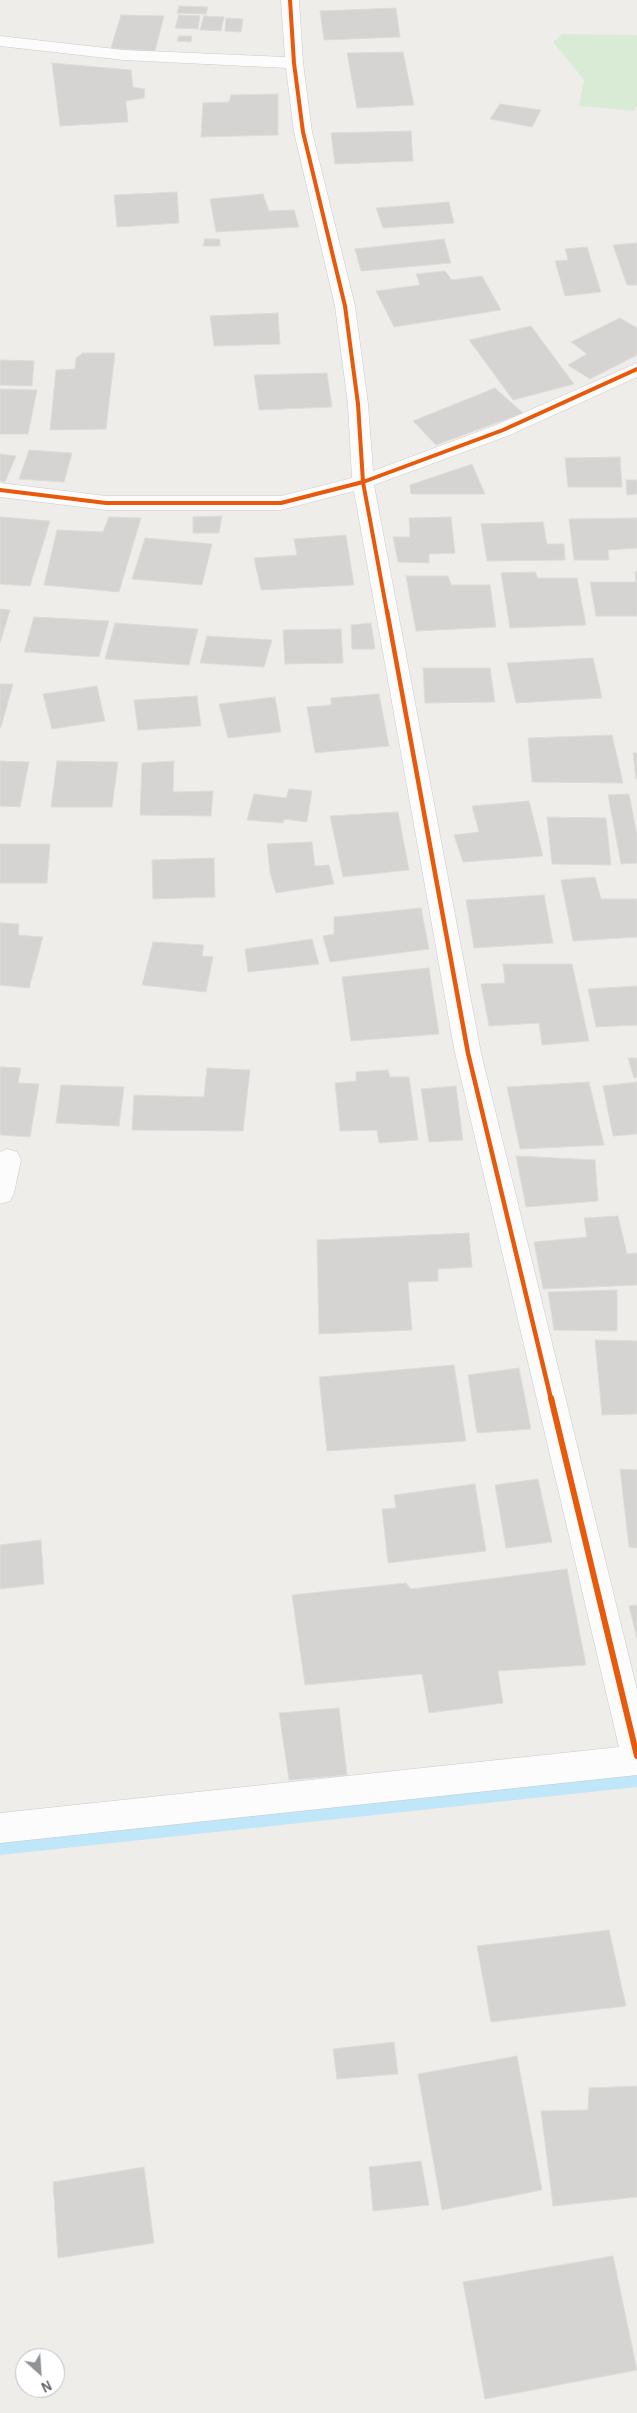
<!DOCTYPE html>
<style>
body{margin:0}
#map{position:relative;width:637px;height:2413px;overflow:hidden;background:#efedea;font-family:"Alegreya Sans",sans-serif}
canvas{display:block}
.north{position:absolute;left:15px;top:2348px;width:50px;height:50px;box-sizing:border-box;background:#fff;border:1px solid #bfc1c3;border-radius:50%;rotate:154deg;font-size:14px;font-weight:700;line-height:20px;text-align:center;color:#5f6468}
.north::after{content:'';display:block;margin:auto;width:18px;height:22px;background:#919496;clip-path:polygon(50% 0,100% 100%,50% 72%,0 100%)}
</style>
<div id="map">
<canvas width="637" height="2413"></canvas>
<div class="north">N</div>
</div>
<script>
const context = document.querySelector('canvas').getContext('2d');
context.lineJoin = 'round';
function fill(path, color) { context.fillStyle = color; context.fill(path, 'evenodd'); }
const poly = rows => new Path2D(rows.map(r => 'M' + r).join(''));
function stroke(path, color, width, dash) { context.strokeStyle = color; context.lineWidth = width; context.lineCap = dash ? 'butt' : 'round'; context.setLineDash(dash || []); context.stroke(path); }
fill(poly([
 [562,34,637,35,637,106,634,111,579,106,584,80,553,42]
]), '#daebd5');
fill(poly([
 [637,1771,637,1787,0,1855,0,1837,637,1771]
]), '#bfe6f9');
const building = poly([
 [179,6,208,7,206,14,177,13,179,6],
 [396,8,400,37,324,40,320,11,396,8],
 [121,15,164,16,155,51,111,48,121,15],
 [179,15,200,16,198,29,175,28,179,15],
 [204,16,224,17,221,31,200,30,204,16],
 [226,18,243,19,241,32,225,31,226,18],
 [179,36,192,36,191,42,177,41,179,36],
 [403,52,414,105,357,108,347,53,403,52],
 [52,63,131,70,133,87,145,89,144,98,126,101,128,122,60,126,52,63],
 [278,94,278,135,201,137,203,103,229,102,231,95,278,94],
 [500,104,541,110,532,127,490,119,500,104],
 [411,131,413,161,335,164,331,133,411,131],
 [177,192,179,223,117,227,114,195,177,192],
 [263,194,269,211,294,210,299,227,216,232,210,199,263,194],
 [449,202,454,223,383,228,376,208,449,202],
 [205,239,220,239,220,246,203,246,205,239],
 [444,239,451,263,361,271,355,249,444,239],
 [637,243,637,285,627,285,613,245,637,243],
 [587,247,601,292,565,296,555,261,568,260,565,249,587,247],
 [445,271,452,280,482,276,501,310,394,327,376,291,420,285,416,274,445,271],
 [278,313,280,344,214,346,210,316,278,313],
 [620,318,637,328,637,355,590,379,568,365,587,354,571,342,620,318],
 [531,326,574,384,513,400,469,340,531,326],
 [83,353,115,353,106,429,50,430,56,370,75,369,76,358,83,353],
 [0,360,34,361,32,386,0,385,0,360],
 [327,373,332,407,259,410,254,375,327,373],
 [495,388,523,413,436,445,413,421,495,388],
 [0,389,37,390,28,434,0,434,0,389],
 [29,450,72,453,64,482,19,479,29,450],
 [0,454,16,456,5,482,0,481,0,454],
 [620,457,622,487,568,487,565,458,620,457],
 [472,464,485,494,411,494,410,485,472,464],
 [626,480,637,480,637,494,627,495,626,480],
 [222,516,219,533,193,533,193,517,222,516],
 [0,517,50,521,30,586,0,584,0,517],
 [109,517,141,518,119,592,44,585,57,530,103,532,109,517],
 [451,517,455,553,429,554,429,563,398,562,393,537,410,537,409,518,451,517],
 [637,518,637,548,608,550,609,560,574,560,569,519,637,518],
 [543,522,547,544,564,544,565,560,487,561,481,524,543,522],
 [346,535,354,585,261,590,254,558,297,555,294,539,346,535],
 [145,538,212,544,202,585,132,579,145,538],
 [535,572,538,578,577,578,586,625,510,628,501,573,535,572],
 [635,572,637,572,637,616,596,616,590,582,636,582,635,572],
 [406,576,448,576,451,585,490,585,496,627,416,631,406,576],
 [0,609,10,610,0,643,0,609],
 [34,617,109,621,99,657,24,652,34,617],
 [115,623,198,629,189,665,105,659,115,623],
 [371,623,375,649,352,649,351,625,371,623],
 [341,629,343,663,285,664,283,630,341,629],
 [207,636,272,640,264,667,200,663,207,636],
 [593,658,602,698,516,703,507,663,593,658],
 [423,668,490,668,495,702,425,703,423,668],
 [0,684,13,684,1,727,0,727,0,684],
 [97,686,105,721,52,729,43,694,97,686],
 [379,694,389,746,315,753,307,707,331,705,331,698,379,694],
 [197,696,201,726,138,730,134,700,197,696],
 [275,697,281,732,228,738,219,704,275,697],
 [612,735,623,783,532,782,528,738,612,735],
 [633,753,637,753,637,779,636,779,633,753],
 [0,761,29,762,20,807,0,806,0,761],
 [57,761,118,762,112,807,51,807,57,761],
 [174,761,173,792,213,791,211,816,140,815,142,763,174,761],
 [289,789,312,791,307,822,284,819,283,823,247,820,254,794,286,798,289,789],
 [629,794,637,835,637,863,621,864,608,795,629,794],
 [529,801,543,856,463,862,454,835,479,832,472,806,529,801],
 [398,812,409,870,343,877,330,816,398,812],
 [547,817,606,818,611,865,552,864,547,817],
 [312,842,315,866,329,865,334,884,276,893,270,873,267,844,312,842],
 [0,844,50,844,47,883,0,883,0,844],
 [214,858,215,897,153,899,152,860,214,858],
 [595,877,601,899,637,899,637,937,573,941,561,880,595,877],
 [544,895,553,943,474,948,466,900,544,895],
 [421,908,429,949,330,962,323,936,334,934,334,917,421,908],
 [0,923,19,924,18,935,43,937,29,988,0,985,0,923],
 [312,939,319,964,248,972,245,949,312,939],
 [153,942,204,945,202,956,213,957,206,992,142,985,153,942],
 [503,964,572,964,589,1041,542,1045,539,1023,489,1026,481,984,505,983,503,964],
 [429,968,439,1034,351,1041,342,977,429,968],
 [637,986,637,1025,596,1027,588,989,637,986],
 [628,1058,637,1058,637,1077,634,1078,628,1058],
 [0,1067,21,1068,18,1083,39,1084,30,1137,0,1135,0,1067],
 [207,1068,250,1070,243,1131,132,1130,134,1095,204,1097,207,1068],
 [388,1070,390,1077,409,1077,418,1140,379,1143,377,1130,340,1131,335,1083,356,1081,356,1072,388,1070],
 [589,1082,604,1145,520,1149,507,1087,589,1082],
 [637,1082,637,1134,613,1136,603,1086,637,1082],
 [61,1085,124,1087,119,1126,56,1123,61,1085],
 [456,1086,463,1140,429,1142,421,1089,456,1086],
 [516,1156,595,1160,598,1201,526,1207,516,1156],
 [618,1216,627,1254,637,1253,637,1285,543,1289,534,1242,587,1237,584,1218,618,1216],
 [469,1233,472,1267,438,1269,438,1281,408,1282,412,1330,319,1334,317,1240,469,1233],
 [617,1290,617,1331,554,1330,548,1292,617,1290],
 [595,1340,637,1341,637,1414,602,1415,595,1340],
 [454,1365,466,1441,327,1451,319,1377,454,1365],
 [519,1368,531,1429,477,1433,468,1375,519,1368],
 [620,1469,637,1470,637,1548,629,1547,620,1469],
 [538,1479,552,1542,506,1548,495,1485,538,1479],
 [475,1484,486,1551,388,1563,382,1509,396,1508,394,1495,475,1484],
 [41,1540,44,1584,0,1589,0,1545,41,1540],
 [567,1569,586,1665,498,1671,503,1703,429,1713,422,1674,305,1685,292,1595,406,1583,411,1589,567,1569],
 [637,1605,637,1638,629,1606,637,1605],
 [339,1708,347,1775,289,1780,279,1713,339,1708],
 [609,1930,626,2006,491,2022,477,1946,609,1930],
 [394,2042,398,2074,337,2079,333,2049,394,2042],
 [517,2056,542,2190,442,2210,418,2074,517,2056],
 [637,2086,637,2197,553,2206,541,2111,588,2110,589,2088,637,2086],
 [421,2161,429,2205,373,2211,369,2167,421,2161],
 [144,2167,154,2243,58,2258,53,2182,144,2167],
 [613,2256,637,2370,485,2399,463,2282,613,2256]
]);
fill(building, '#d6d4d3');
stroke(building, '#dedcd9', 1);
const street = poly([
 [281,0,299,0,303,63,312,132,355,306,368,404,373,471,496,425,637,363,637,377,510,435,374,485,481,1053,637,1690,637,1775,0,1843,0,1813,619,1747,455,1053,354,491,281,510,106,510,0,497,0,483,106,496,281,496,352,478,348,404,335,306,294,132,286,68,124,60,0,46,0,36,124,50,285,57,281,0],
 [7,1149,17,1152,21,1160,14,1193,10,1201,0,1204,0,1152,7,1149]
]);
stroke(street, '#c9caca', 1);
fill(street, '#fdfcfc');
stroke(poly([
 [290,0,294,63,303,132,345,306,358,404,363,482,387,612],
 [0,490,106,503,281,503,363,482,503,430,637,369]
]), '#e8590c', 4);
stroke(poly([
 [387,611,468,1053,551,1399]
]), '#e8590c', 4.5);
stroke(poly([
 [551,1398,637,1756]
]), '#e8590c', 6);
</script>
